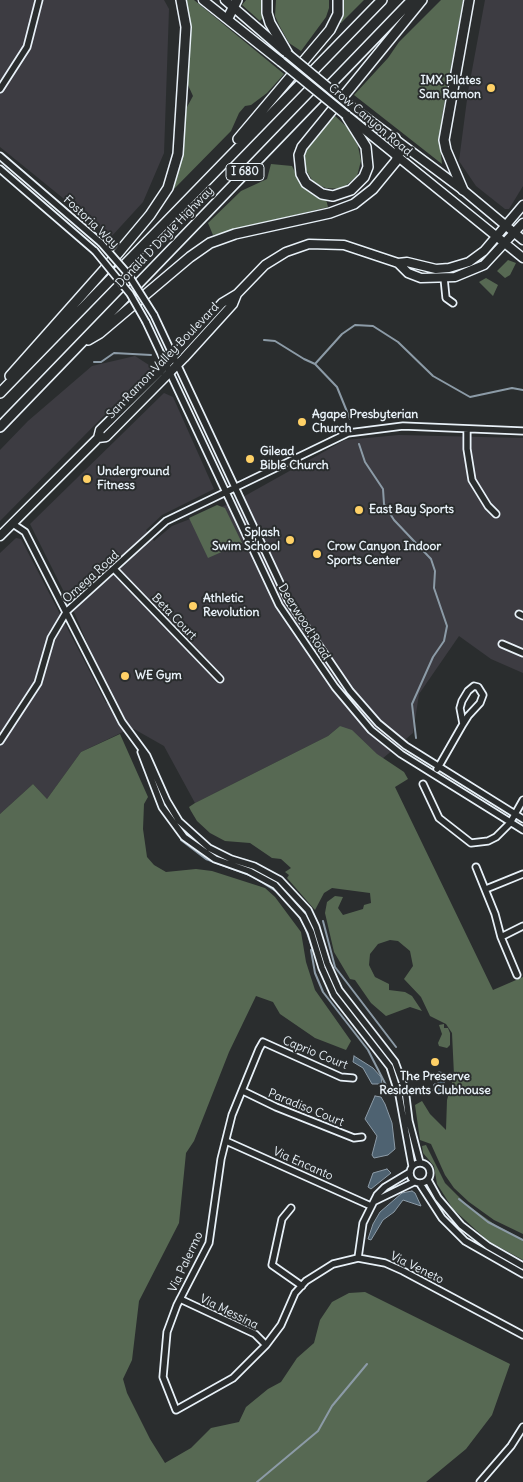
<!DOCTYPE html>
<style>
body{margin:0}
canvas{display:block;background:#2a2d2e}
</style>
<canvas width="523" height="1482"></canvas>
<script>
const context = document.querySelector('canvas').getContext('2d');
context.lineJoin = 'round';
function fill(path, color) { context.fillStyle = color; context.fill(path, 'evenodd'); }
const poly = rows => new Path2D(rows.map(r => 'M' + r).join(''));
function stroke(path, color, width, dash) { context.strokeStyle = color; context.lineWidth = width; context.lineCap = dash ? 'butt' : 'round'; context.setLineDash(dash || []); context.stroke(path); }
function label(font, color, halo, rows, align = 'center') {
  context.font = font + ' Delius,sans-serif'; context.lineWidth = 4; context.setLineDash([]); context.textBaseline = 'middle'; context.strokeStyle = halo; context.fillStyle = color; for (const [text, x, y, turn = 0] of rows) {
    context.save(); context.translate(x, y); context.rotate((+turn || 0) * Math.PI / 180); context.textAlign = isNaN(turn) ? turn : align; if (halo) context.strokeText(text, 0, 0); context.fillText(text, 0, 0); context.restore();
  }
}
fill(poly([
 [0,0,164,0,169,9,164,153,143,202,111,237,0,147],
 [485,0,523,0,523,186,509,209,505,209,476,186,459,161,468,92],
 [135,356,152,367,0,521,0,450,28,421,92,366],
 [164,393,173,397,214,489,162,515,146,530,154,541,172,526,234,502,345,440,399,435,523,438,523,673,491,659,459,636,419,694,413,733,382,759,340,726,328,736,195,803,164,746,134,729,127,730,81,752,47,799,33,784,0,814,0,553,16,538,21,539,106,703,111,701,75,614,30,524]
]), '#3d3c42');
fill(poly([
 [184,0,194,0,284,74,267,93,251,105,245,106,239,113,231,131,172,191,170,189,187,107,193,96,188,85],
 [246,0,263,0,263,17,260,21,242,5],
 [276,0,329,0,329,8,326,17,301,51,289,43,279,25,275,16],
 [342,0,364,0,341,23,339,22],
 [441,0,463,0,442,116,440,144,442,164,354,95,388,58,399,42],
 [334,115,348,128,358,146,361,161,357,176,342,189,326,188,314,183,306,170,304,158,307,146],
 [271,164,292,166,302,186,316,197,326,199,328,207,213,235,208,223,241,191,267,179],
 [508,260,516,263,510,275,505,278,497,271],
 [486,278,498,285,493,296,479,282],
 [217,505,225,508,242,543,208,558,189,518],
 [340,726,352,730,377,754,404,772,408,779,395,787,493,990,523,977,523,1234,494,1220,469,1202,454,1188,445,1175,431,1144,420,1140,415,1105,422,1101,430,1114,446,1130,447,1100,454,1075,452,1033,446,1024,430,1016,421,997,404,979,413,966,410,951,398,941,390,940,378,944,370,954,369,965,375,977,389,984,389,990,405,992,412,996,422,1011,410,1007,386,1016,371,1003,355,980,350,979,334,952,325,913,327,902,335,896,343,897,338,908,343,915,363,909,364,905,371,903,370,893,332,888,324,893,315,910,287,878,289,875,285,872,291,868,281,859,272,858,250,843,225,841,210,833,197,821,191,811,189,807,195,803,328,736],
 [120,734,148,797,144,804,143,829,147,857,154,865,166,872,196,869,212,871,265,888,275,897,301,932,306,962,315,990,351,1041,346,1050,315,1038,280,1014,273,1002,256,996,229,1052,194,1141,186,1153,179,1223,139,1301,132,1360,123,1379,127,1393,150,1439,165,1463,191,1448,211,1428,239,1422,246,1407,268,1389,281,1382,297,1358,314,1343,320,1320,332,1302,349,1293,365,1292,510,1364,492,1415,466,1449,426,1482,0,1482,0,814,33,784,47,799,81,752],
 [444,1024,444,1028,448,1028,450,1033,450,1045,447,1048,439,1046,438,1043,442,1034,439,1025],
 [426,1145,445,1183,467,1205,497,1226,523,1239,523,1260,488,1241,453,1209,437,1184,434,1166,423,1153,422,1146]
]), '#576953');
const water = poly([
 [354,1056,373,1068,381,1077,382,1084,372,1084,363,1068,353,1062,354,1056],
 [439,1072,445,1073,443,1092,433,1091,434,1084,438,1084,439,1072],
 [375,1096,381,1097,385,1104,392,1123,395,1149,388,1155,374,1158,372,1155,377,1136,365,1119,375,1096],
 [387,1169,391,1173,371,1189,368,1187,373,1173,387,1169],
 [412,1191,415,1193,421,1206,403,1200,394,1212,383,1220,371,1240,368,1239,373,1224,380,1212,402,1193,412,1191]
]);
fill(water, '#4e6271');
stroke(water, '#8c9ba7', 1);
stroke(poly([
 [264,340,275,341,304,359,315,364,342,334,355,325,373,326,398,342,433,376,470,397,512,388,523,390],
 [94,362,101,362,114,353,151,355],
 [315,364,337,387,350,419],
 [359,444,365,462,383,489,384,504,394,520,431,559,435,571,434,588,447,626,444,641,433,657,412,704,416,738],
 [181,840,206,859,252,876,279,893],
 [296,911,305,927,313,950],
 [323,921,335,967,396,1047],
 [311,950,315,973,323,992,368,1050,390,1093],
 [459,1199,488,1222,523,1240],
 [257,1482,318,1431,332,1406,367,1364]
]), '#8c9ba7', 2);
const minor = poly([
 [0,89,27,47,39,0],
 [0,156,101,243],
 [0,169,95,251],
 [444,278,446,298,453,303],
 [154,315,288,600,350,691,378,723,406,746,523,819],
 [146,322,279,605,335,687,371,730,401,754,523,830],
 [467,429,467,449,472,480,488,506,496,514],
 [13,524,25,532,122,722,147,756,167,801,179,821,209,848,231,859,254,866,280,880,308,910,316,927,327,963,339,990,395,1062,405,1089,409,1121,420,1163],
 [114,569,220,679],
 [519,614,523,616],
 [502,644,523,653],
 [0,741,38,683,51,638,67,611,166,521,348,433,403,426,523,431],
 [141,752,162,807,184,837,215,859,249,871,275,885,303,916,311,932,322,968,334,995,390,1067,399,1095,412,1166],
 [437,769,439,766,463,724,468,716,480,703,483,695,478,687,474,686,468,691,462,701,460,708,463,724],
 [423,784,439,818,471,843,488,841,496,837,510,823,523,800],
 [476,867,495,914,501,937,517,975],
 [486,889,523,874],
 [501,937,523,926],
 [353,1078,341,1077,263,1042,259,1049,232,1115,221,1159,209,1243,177,1305,167,1332,163,1377,176,1410,233,1378,266,1345,281,1325,295,1293,306,1281,333,1264,358,1258,385,1263,403,1271,523,1335],
 [243,1091,276,1107,354,1138,362,1137],
 [226,1141,371,1206],
 '410 1173a10 10 0 1 1 20 0a10 10 0 1 1-20 0Z',
 [428,1180,438,1198,461,1225,488,1246,523,1266],
 [420,1184,442,1218,465,1241,523,1274],
 [375,1201,414,1182],
 [291,1208,282,1219,272,1265,302,1286],
 [358,1258,363,1223,377,1195,385,1187,410,1172],
 [180,1299,255,1334,266,1345],
 [480,1482,511,1446,523,1427]
]);
const major = poly([
 [203,0,281,62],
 [225,0,284,51],
 [353,108,463,190,523,240],
 [350,118,523,258],
 [398,263,407,262,436,269,449,268,469,262,484,251,523,205],
 [98,438,100,430,159,372,222,303,237,294,265,265,286,252,309,244,344,245,398,263,408,273,421,278,455,277,484,265,523,223],
 [0,536,98,438,106,437,184,358,233,304,237,294]
]);
const highway = poly([
 [267,0,267,13,270,23,288,54],
 [228,18,237,0],
 [346,115,366,147,368,167,364,177,351,190,333,196,322,194,306,183,301,174,299,155,302,147,422,0],
 [238,139,330,30,338,14,338,0],
 [463,190,446,150,444,140,469,0],
 [88,340,100,333,190,257,210,243,235,234,330,213,354,204,373,189,396,161,400,150,395,138],
 [10,376,104,270,150,215,168,188,178,154,186,27,181,0],
 [0,393,382,0],
 [0,427,412,0]
]);
stroke(minor, '#e8f1f8', 9);
stroke(major, '#e8f1f8', 11);
stroke(highway, '#e8f1f8', 12);
stroke(minor, '#2a2d2e', 5.5);
stroke(major, '#2a2d2e', 8);
stroke(highway, '#2a2d2e', 9);
const minorBridge = poly([
 [101,243,128,274,154,315],
 [95,251,130,294,146,322]
]);
const majorBridge = poly([
 [288,54,353,108],
 [281,62,346,115]
]);
stroke(minorBridge, '#e8f1f8', 9, []);
stroke(majorBridge, '#e8f1f8', 11, []);
stroke(minorBridge, '#2a2d2e', 5.5);
stroke(majorBridge, '#2a2d2e', 8);
for (const [x, y, r, color] of [
 [491,88,5,"#ffd166"],
 [302,422,5,"#ffd166"],
 [250,459,5,"#ffd166"],
 [87,479,5,"#ffd166"],
 [359,510,5,"#ffd166"],
 [290,540,5,"#ffd166"],
 [317,554,5,"#ffd166"],
 [193,606,5,"#ffd166"],
 [125,676,5,"#ffd166"],
 [435,1062,5,"#ffd166"]
]) { const dot = new Path2D(); dot.arc(x, y, r, 0, 2 * Math.PI); context.fillStyle = color; context.fill(dot); stroke(dot, '#2a2d2e', 2); }
for (const [x, y, w] of [
 [245,172,38]
]) { const box = new Path2D(); box.roundRect(x - w / 2, y - 8.5, w, 17, 4); context.fillStyle = '#2a2d2e'; context.fill(box); stroke(box, '#e8f1f8', 1); }
label('bold 11px', '#e8f1f8', null, [
 ["I 680",245,172]
]);
label('bold 12px', '#e8f1f8', '#2a2d2e', [
 ["IMX Pilates",481,81,"right"],
 ["San Ramon",481,95,"right"],
 ["Agape Presbyterian",312,415],
 ["Church",312,429],
 ["Gilead",260,452],
 ["Bible Church",260,466],
 ["Underground",97,472],
 ["Fitness",97,486],
 ["East Bay Sports",369,510],
 ["Splash",280,533,"right"],
 ["Swim School",280,547,"right"],
 ["Crow Canyon Indoor",327,547],
 ["Sports Center",327,561],
 ["Athletic",203,599],
 ["Revolution",203,613],
 ["WE Gym",135,676],
 ["The Preserve",435,1077,"center"],
 ["Residents Clubhouse",435,1091,"center"]
], 'left');
label('12px', '#e8f1f8', '#2a2d2e', [
 ["Crow Canyon Road",370,120,40],
 ["Fostoria Way",91,222,43],
 ["Donald D Doyle Highway",165,237,-46],
 ["San Ramon Valley Boulevard",163,361,-46],
 ["Omega Road",91,577,-42],
 ["Beta Court",174,617,46],
 ["Deerwood Road",304,622,58],
 ["Caprio Court",315,1053,22],
 ["Paradiso Court",306,1108,22],
 ["Via Encanto",303,1164,24],
 ["Via Palermo",186,1262,-65],
 ["Via Veneto",417,1268,26],
 ["Via Messina",229,1312,26]
]);
</script>
